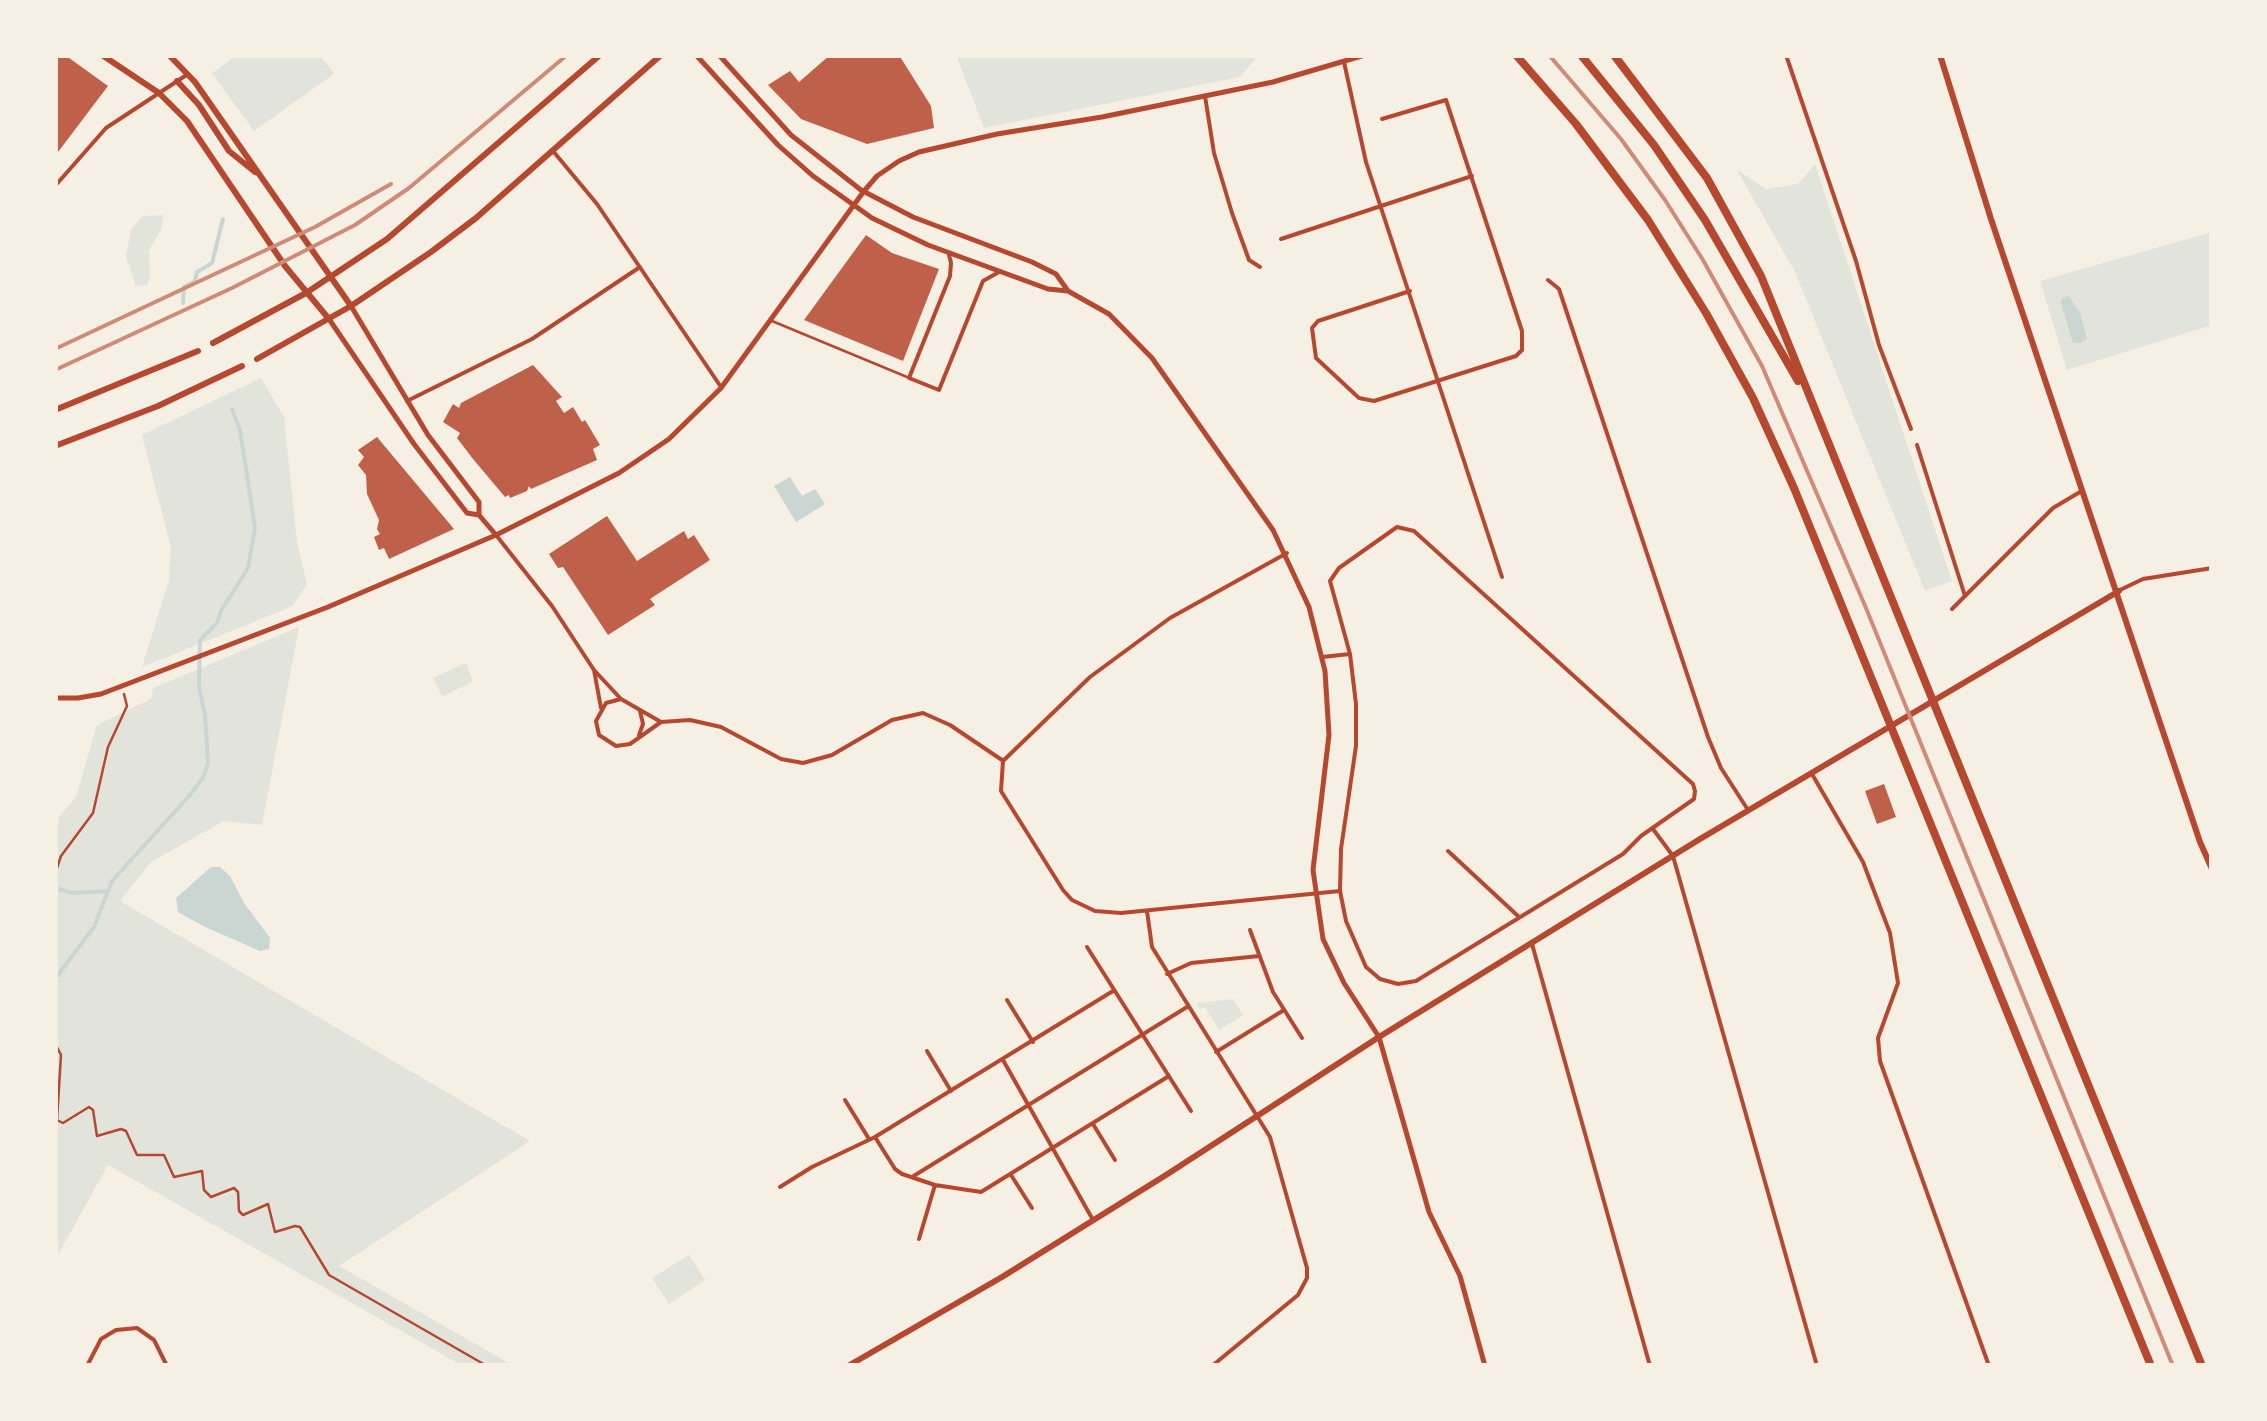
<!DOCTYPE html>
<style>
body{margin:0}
#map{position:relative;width:2267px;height:1421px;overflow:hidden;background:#f6efe4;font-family:Roboto,sans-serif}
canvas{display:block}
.frame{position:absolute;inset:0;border:58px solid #f6efe4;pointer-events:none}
</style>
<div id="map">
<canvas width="2267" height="1421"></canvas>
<div class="frame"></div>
</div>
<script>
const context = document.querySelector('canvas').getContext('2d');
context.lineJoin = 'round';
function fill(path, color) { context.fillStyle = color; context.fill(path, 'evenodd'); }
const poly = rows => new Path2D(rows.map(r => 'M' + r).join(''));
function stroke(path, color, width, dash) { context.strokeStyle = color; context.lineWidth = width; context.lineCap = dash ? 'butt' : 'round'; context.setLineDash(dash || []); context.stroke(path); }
fill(poly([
 [237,55,320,55,334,74,254,131,212,73],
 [956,55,1259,55,1240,77,984,128],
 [1815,164,1952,581,1925,591,1795,272,1737,170,1766,189,1798,184],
 [164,215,161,230,149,250,150,276,147,285,136,286,126,256,131,230,142,216],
 [2212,232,2212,325,2067,370,2040,281],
 [261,378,284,417,297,542,307,584,293,606,142,667,169,580,171,548,142,435],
 [299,627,262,825,224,821,151,862,120,901,530,1141,339,1266,514,1366,463,1366,108,1165,55,1260,55,822,76,797,97,725,151,699,153,688],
 [466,663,473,681,442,697,433,678],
 [1233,999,1243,1015,1219,1030,1205,1007,1200,1009,1197,1003],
 [689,1255,705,1280,669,1304,652,1278]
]), '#e2e4dc');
fill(poly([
 [2069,296,2080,313,2087,339,2080,343,2073,343,2061,303,2062,298],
 [790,477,802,496,815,489,825,504,796,522,774,486],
 [211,867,220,867,230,876,244,903,270,938,269,949,260,951,203,926,178,912,176,898]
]), '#c9d6d2');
stroke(poly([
 [183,303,184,287,195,281,197,272,212,263,223,219],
 [55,888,73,893,109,891],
 [55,979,94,927,112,881,189,796,203,778,208,762,205,715,199,687,200,640,217,623,221,611,248,568,255,528,240,430,232,409]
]), '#c9d6d2', 4);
fill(poly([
 [55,55,65,55,108,86,55,156],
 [830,55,899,55,931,106,934,128,867,144,801,119,768,85,790,71,799,82],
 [866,235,892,253,939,269,903,361,804,320],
 [533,365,562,397,556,401,564,413,573,407,582,422,585,420,600,445,593,449,597,460,531,489,529,486,527,491,510,498,509,495,505,497,473,459,457,438,460,433,443,422,453,404,459,408,461,403],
 [377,437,454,529,389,559,384,548,379,550,374,537,380,534,377,529,379,520,367,494,366,475,358,465,364,457,358,450],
 [607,516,637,561,684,531,688,539,694,535,710,560,650,599,655,605,608,635,563,567,558,568,549,554],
 [1884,784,1896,817,1877,824,1865,791]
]), '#bf614a');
stroke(poly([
 [55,874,61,856,93,813,108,747,127,706,124,694],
 [55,1043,61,1055,57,1120,63,1123,89,1107,93,1110,97,1136,121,1129,126,1131,137,1155,164,1155,174,1177,202,1171,204,1190,211,1197,234,1188,238,1192,239,1211,243,1215,268,1204,275,1232,295,1226,300,1227,329,1275,487,1366]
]), '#b5482f', 2.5);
stroke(poly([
 [772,321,907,377]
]), '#b5482f', 2.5);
stroke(poly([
 [1786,55,1856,261,1879,345,1911,429],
 [1344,62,1366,162,1502,577],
 [1205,96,1214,153,1232,213,1249,260,1260,267],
 [1382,119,1446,100,1522,331,1522,350,1516,356,1374,401,1359,398,1316,358,1312,328,1318,321,1410,291],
 [553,151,597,204,721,387],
 [55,186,106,128,188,74],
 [1281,239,1472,176],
 [949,255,951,263,950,276,909,378,939,390,983,281,999,272],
 [1548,280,1559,289,1708,737,1721,768,1748,810],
 [407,401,532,339,640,267],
 [1917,445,1965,596],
 [1397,527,1414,531,1693,784,1695,791,1694,799,1641,836,1623,854,1416,981,1398,984,1380,979,1366,967,1346,921,1340,891,1341,849,1356,746,1356,704,1350,654,1330,581,1339,568,1397,527],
 [496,535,552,606,594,670,621,699,661,722],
 [1287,553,1170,618,1090,677,1003,761,1001,791,1063,890,1072,900,1095,911,1121,913,1340,891],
 [2120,590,2143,579,2212,568],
 [1952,609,2053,508,2080,492],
 [1322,657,1350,654],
 [594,670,601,708],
 [621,699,606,703,596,721,599,735,616,746,630,744,661,722,690,720,721,727,781,759,803,763,832,755,892,720,923,713,950,725,1002,760],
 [639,735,643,724,640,711],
 [1812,774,1863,862,1890,933,1898,983,1878,1038,1880,1061,1989,1366],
 [1653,829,1673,856,1817,1366],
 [1448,851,1518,916],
 [1147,911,1152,947,1270,1137,1307,1268,1307,1278,1298,1295,1212,1366],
 [1250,930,1273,992,1302,1038],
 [1532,944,1650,1366],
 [1087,947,1191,1111],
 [1167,974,1191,963,1259,956],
 [1007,1000,1033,1042],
 [927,1051,951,1091],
 [1216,1052,1284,1010],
 [1003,1060,1093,1220],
 [845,1100,869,1139],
 [1093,1124,1115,1160],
 [875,1137,895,1169,902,1174,935,1185,981,1192,1169,1076],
 [1011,1175,1032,1208],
 [912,1177,1187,1007],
 [780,1187,812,1167,875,1137,1113,991],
 [919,1239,935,1185],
 [87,1366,101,1339,116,1330,137,1328,154,1340,167,1366]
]), '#b5482f', 4);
stroke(poly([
 [696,55,778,145,813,176,872,218,928,245,1048,289,1068,291,1109,314,1152,358,1273,530,1309,607,1325,671,1329,735,1313,870,1323,939,1344,983,1379,1037,1429,1212,1460,1276,1485,1366],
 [719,55,791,135,861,190,913,217,1032,262,1056,274,1068,291],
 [351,306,428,435,479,502,479,515],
 [329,319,414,444,467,513,479,515,496,535],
 [55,698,78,698,101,694,328,607,496,535,619,473,669,439,721,388,864,191,877,176,899,161,919,152,997,134,1102,117,1273,82,1365,55]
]), '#b5482f', 5);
stroke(poly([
 [102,55,159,93,187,121,285,266,329,319],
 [169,55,195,82,351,306],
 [1940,55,1991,219,2200,842,2212,869],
 [177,81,199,105,229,151,255,172],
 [848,1366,1002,1277,1166,1175,1379,1037,1700,839,2119,591]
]), '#b5482f', 6);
stroke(poly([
 [213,343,306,293,387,239,600,55],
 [257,359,351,306,431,252,476,218,661,55],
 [55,410,198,351],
 [55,446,158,406,242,366]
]), '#b5482f', 6);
stroke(poly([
 [1516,55,1576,124,1648,220,1706,313,1753,398,1794,488,2151,1366],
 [1581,55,1654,145,1705,220,1798,381],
 [1614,55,1707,178,1761,276,2202,1366]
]), '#b5482f', 8);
stroke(poly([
 [1549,55,1621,139,1665,200,1703,260,1762,366,1866,608,2173,1366],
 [55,349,315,227,391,184],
 [55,370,232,288,355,225,409,188,567,55]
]), '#cf8b77', 4);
</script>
